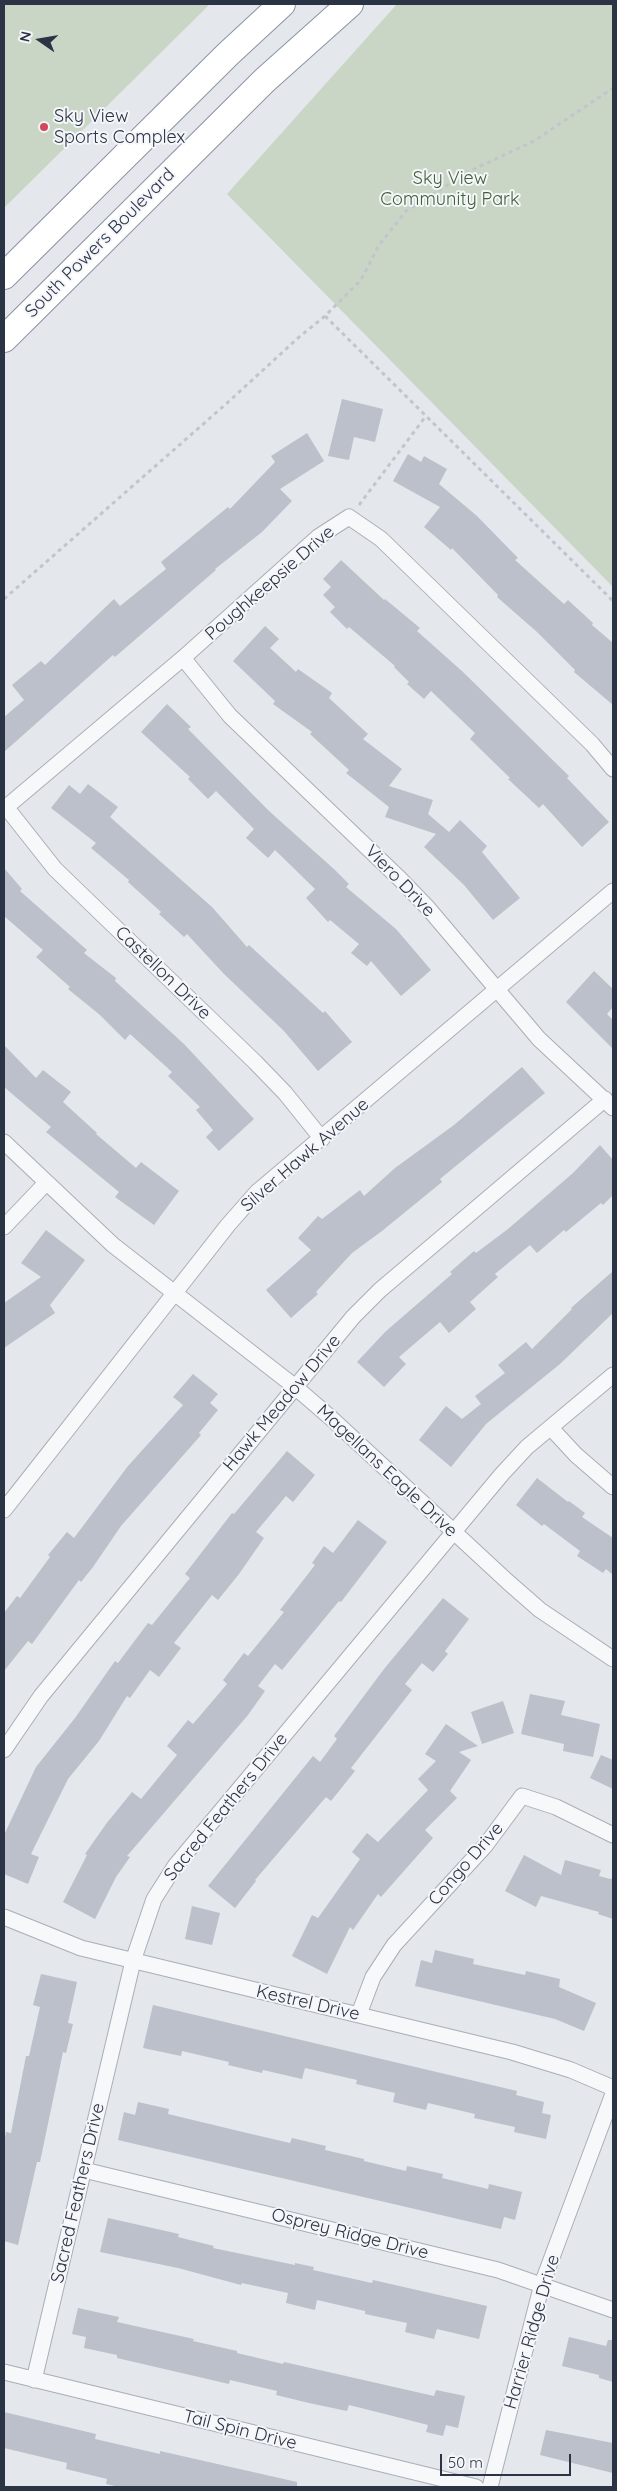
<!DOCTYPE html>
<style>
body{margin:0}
#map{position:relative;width:617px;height:2491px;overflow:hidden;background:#e4e7ec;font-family:Quicksand,sans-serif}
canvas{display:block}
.frame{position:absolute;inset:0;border:5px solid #2b3445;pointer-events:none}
.north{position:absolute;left:15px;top:15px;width:50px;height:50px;-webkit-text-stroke:4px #f4f6f9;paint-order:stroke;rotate:283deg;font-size:14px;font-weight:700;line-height:20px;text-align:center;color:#2b3445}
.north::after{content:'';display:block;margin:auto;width:18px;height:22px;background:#2b3445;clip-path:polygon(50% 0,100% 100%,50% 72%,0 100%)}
.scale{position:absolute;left:440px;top:2454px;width:131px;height:22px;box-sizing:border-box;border:2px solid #2b3445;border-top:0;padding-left:6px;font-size:15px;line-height:18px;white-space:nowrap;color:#2b3445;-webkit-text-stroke:4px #f4f6f9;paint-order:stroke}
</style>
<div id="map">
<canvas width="617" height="2491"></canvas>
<div class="frame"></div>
<div class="north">N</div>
<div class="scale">50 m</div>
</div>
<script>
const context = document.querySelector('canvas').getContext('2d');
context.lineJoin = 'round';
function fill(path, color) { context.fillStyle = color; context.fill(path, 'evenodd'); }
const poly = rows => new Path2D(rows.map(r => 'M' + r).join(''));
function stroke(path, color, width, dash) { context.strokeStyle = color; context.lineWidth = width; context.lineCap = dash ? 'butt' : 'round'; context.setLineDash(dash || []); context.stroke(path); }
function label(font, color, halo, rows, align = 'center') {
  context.font = font + ' Quicksand,sans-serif'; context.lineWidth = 4; context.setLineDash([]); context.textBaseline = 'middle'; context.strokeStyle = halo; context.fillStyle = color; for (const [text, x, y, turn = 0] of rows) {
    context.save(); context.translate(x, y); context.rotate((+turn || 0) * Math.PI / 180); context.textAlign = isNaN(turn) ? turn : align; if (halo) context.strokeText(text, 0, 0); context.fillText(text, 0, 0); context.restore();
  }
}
fill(poly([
 [4,4,210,4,4,208],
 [397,4,613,4,613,587,227,194]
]), '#c9d6c5');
fill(poly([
 [342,399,383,409,375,442,354,437,349,460,328,456],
 [307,433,324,461,280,489,292,501,262,532,215,569,216,570,115,657,113,655,4,752,4,717,24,700,12,685,41,661,45,665,114,599,120,606,166,569,161,562,228,507,230,509,275,462,271,456],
 [408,454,421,462,424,456,447,469,439,484,477,516,518,558,515,560,564,604,568,600,593,623,592,625,613,643,613,705,574,672,575,670,537,632,497,597,498,595,452,548,451,550,424,527,440,507,393,481],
 [341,560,384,600,385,599,420,628,417,631,463,672,569,776,567,778,609,822,582,847,543,804,539,808,508,779,510,778,470,739,475,733,431,691,424,699,407,684,409,682,394,667,395,666,349,627,347,629,330,612,335,607,323,595,331,587,323,579],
 [265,626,279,639,270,648,296,672,298,669,332,693,329,698,368,734,363,739,402,769,389,786,433,800,428,814,449,832,460,820,487,846,482,852,520,898,493,920,464,885,424,847,436,834,385,817,389,807,346,773,349,770,310,734,312,732,273,704,275,701,233,661],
 [167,704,191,727,188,729,269,811,335,870,349,884,346,887,396,929,431,970,401,996,371,961,367,966,351,953,359,944,330,920,328,922,306,898,315,889,275,850,268,858,246,838,254,829,216,791,208,799,188,779,190,777,141,732],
 [88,784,118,807,110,817,212,907,247,947,249,945,323,1013,325,1011,352,1042,318,1071,284,1031,224,974,187,934,184,937,159,914,161,912,128,882,129,880,91,848,96,843,51,808,69,785,80,794],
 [4,868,22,889,20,891,87,950,84,953,116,978,115,981,184,1044,254,1119,219,1151,206,1137,213,1130,196,1110,200,1107,168,1076,172,1072,130,1034,125,1040,100,1015,68,989,70,987,36,957,43,950,4,916],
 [594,971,613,989,613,1007,607,1014,613,1020,613,1049,566,1002],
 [4,1045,36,1078,43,1070,71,1092,63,1102,97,1133,96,1134,136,1168,141,1162,179,1191,154,1225,115,1197,119,1192,46,1132,51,1127,4,1087],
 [522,1067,545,1093,440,1179,442,1182,382,1231,352,1253,316,1292,318,1294,291,1318,266,1290,311,1250,298,1238,318,1216,322,1219,360,1190,364,1196,395,1168,454,1125],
 [600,1145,613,1160,613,1195,603,1205,601,1203,566,1232,564,1230,537,1253,530,1245,495,1274,498,1277,470,1302,476,1309,449,1333,440,1322,399,1357,406,1364,384,1387,357,1362,385,1332,452,1274,450,1272,474,1251,476,1253,508,1229,573,1173],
 [46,1230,85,1260,50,1305,55,1313,4,1348,4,1303,41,1277,21,1263],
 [613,1271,613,1313,560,1364,486,1424,451,1467,419,1440,446,1406,462,1419,481,1404,475,1396,505,1373,498,1365,526,1342,532,1349,572,1309,571,1308],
 [193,1374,218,1394,210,1403,218,1410,199,1433,201,1435,121,1526,93,1567,81,1582,79,1580,32,1644,28,1641,4,1671,4,1613,17,1596,20,1598,50,1557,48,1555,67,1532,74,1538,128,1466,183,1405,173,1397],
 [287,1451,315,1475,293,1502,286,1496,256,1532,264,1538,239,1574,218,1600,212,1595,174,1643,181,1648,159,1677,150,1670,130,1698,127,1696,99,1741,68,1779,31,1854,39,1857,28,1884,4,1874,4,1835,36,1767,75,1718,115,1661,118,1663,148,1623,152,1625,190,1578,185,1574,232,1513,234,1514],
 [537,1478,568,1502,569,1501,585,1513,582,1517,613,1538,613,1575,606,1569,603,1573,577,1556,580,1551,544,1524,542,1526,516,1505],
 [358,1520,387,1542,341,1602,339,1601,282,1670,275,1664,258,1686,265,1691,248,1715,127,1856,130,1857,116,1877,95,1919,63,1902,87,1855,85,1854,106,1824,132,1792,141,1799,177,1755,167,1746,188,1720,193,1724,227,1684,223,1680,244,1653,248,1656,284,1612,280,1610,315,1565,312,1563,324,1546,333,1553],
 [443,1598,469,1619,445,1651,448,1654,433,1672,422,1663,405,1684,412,1690,351,1768,355,1771,331,1801,326,1797,255,1880,256,1881,235,1908,208,1886,313,1756,320,1762,337,1739,334,1736,384,1669],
 [530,1694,565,1701,561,1715,600,1724,593,1757,563,1751,564,1744,521,1734],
 [503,1701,514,1733,482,1744,471,1712],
 [446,1724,478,1746,459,1752,471,1760,450,1791,457,1798,425,1830,433,1838,381,1897,378,1894,353,1930,350,1927,327,1974,292,1956,312,1915,318,1918,360,1859,352,1852,367,1833,378,1842,428,1790,418,1779,436,1761,425,1754],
 [601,1755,613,1760,613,1789,590,1778],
 [524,1855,561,1875,565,1860,601,1870,599,1876,610,1879,613,1878,613,1919,598,1914,599,1912,541,1896,536,1907,505,1891],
 [192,1906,220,1913,212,1945,185,1939],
 [435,1950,474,1959,473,1964,525,1975,526,1971,560,1979,559,1987,596,2003,584,2031,555,2019,415,1986,421,1960,432,1963],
 [41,1974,77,1982,68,2023,73,2024,66,2053,63,2052,40,2162,37,2162,18,2245,4,2241,4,2143,6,2132,11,2133,26,2056,29,2056,40,2007,33,2005],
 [153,2005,517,2091,516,2095,544,2102,542,2113,551,2115,546,2139,514,2132,515,2127,474,2118,475,2114,428,2103,426,2110,393,2102,395,2093,356,2084,357,2080,305,2068,302,2079,263,2070,262,2073,228,2065,229,2062,182,2051,181,2056,143,2048],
 [138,2102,169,2109,168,2114,247,2133,290,2143,292,2138,326,2146,325,2150,364,2159,364,2161,406,2171,407,2166,443,2174,442,2178,488,2189,489,2184,522,2192,515,2220,504,2217,501,2229,118,2140,124,2112,135,2115],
 [108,2218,179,2234,178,2237,214,2246,213,2248,295,2265,295,2263,314,2267,313,2270,372,2283,373,2280,487,2306,479,2339,437,2329,434,2339,405,2332,407,2323,365,2314,365,2311,317,2300,315,2310,286,2303,288,2293,242,2283,241,2285,178,2268,100,2252],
 [78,2308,119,2317,117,2322,194,2339,193,2341,237,2351,237,2353,283,2364,284,2362,434,2396,436,2390,465,2396,458,2428,446,2425,443,2436,426,2432,428,2425,389,2415,349,2405,347,2411,309,2403,276,2395,277,2391,230,2380,229,2384,117,2358,117,2355,84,2348,86,2337,72,2334],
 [569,2337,606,2346,608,2340,613,2340,613,2382,599,2378,599,2375,562,2366],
 [4,2412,96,2434,95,2439,160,2454,160,2451,297,2482,297,2487,119,2487,106,2484,107,2479,66,2469,67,2463,4,2448],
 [546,2430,613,2443,613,2473,540,2455]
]), '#bbc0ca');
const minor = poly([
 [183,658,230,716,400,879,428,908,539,1039,613,1108],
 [6,807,55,869,255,1062,285,1093,322,1139],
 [4,809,183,658,318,537,349,517,381,539,592,744,613,769],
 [4,1142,113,1245,294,1386,331,1418,508,1582,540,1610,613,1659],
 [4,1227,46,1183],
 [551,1428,576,1455,613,1487],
 [4,1510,228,1225,257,1192,613,891],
 [4,1750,41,1696,353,1317,380,1290,605,1099],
 [4,1917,81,1948,512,2052,571,2070,613,2088],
 [359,2014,373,1977,394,1945,485,1846,522,1796,556,1807,613,1835],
 [84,2170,498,2270,613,2310],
 [4,2372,476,2487],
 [34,2380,133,1961,154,1899,175,1866,502,1474,527,1447,613,1375],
 [490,2487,542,2284,613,2094]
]);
const trunk = poly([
 [4,276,228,54,282,4],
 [4,339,265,80,350,4]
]);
stroke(minor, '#a9aeb7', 17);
stroke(trunk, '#8b94a3', 28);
stroke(poly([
 [325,316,613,601],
 [359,505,426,416],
 [4,599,226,404,298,338,325,316,361,280,379,245,406,211,470,171,534,141,613,88]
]), '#c2c5cb', 3, [4, 4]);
stroke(minor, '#f7f8fa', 15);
stroke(trunk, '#fff', 26);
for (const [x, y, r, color] of [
 [44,127,5,"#d1495b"]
]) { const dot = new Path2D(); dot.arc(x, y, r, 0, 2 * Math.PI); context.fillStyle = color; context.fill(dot); stroke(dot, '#f4f6f9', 2); }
label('18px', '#2b3445', '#f4f6f9', [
 ["Sky View",54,117],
 ["Sports Complex",54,138]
], 'left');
label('18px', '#3f6138', '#f4f6f9', [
 ["Sky View",450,179],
 ["Community Park",450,200]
]);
label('18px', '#2b3445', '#f4f6f9', [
 ["South Powers Boulevard",100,243,-45],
 ["Poughkeepsie Drive",270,583,-41],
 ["Viero Drive",400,881,46],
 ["Castellon Drive",163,973,44],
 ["Silver Hawk Avenue",305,1155,-41],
 ["Hawk Meadow Drive",282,1403,-50],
 ["Magellans Eagle Drive",387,1471,43],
 ["Sacred Feathers Drive",226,1807,-51],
 ["Congo Drive",466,1864,-49],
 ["Kestrel Drive",308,2003,13],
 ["Sacred Feathers Drive",78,2193,-77],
 ["Osprey Ridge Drive",350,2234,14],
 ["Harrier Ridge Drive",532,2332,-74],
 ["Tail Spin Drive",240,2430,14]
]);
</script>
